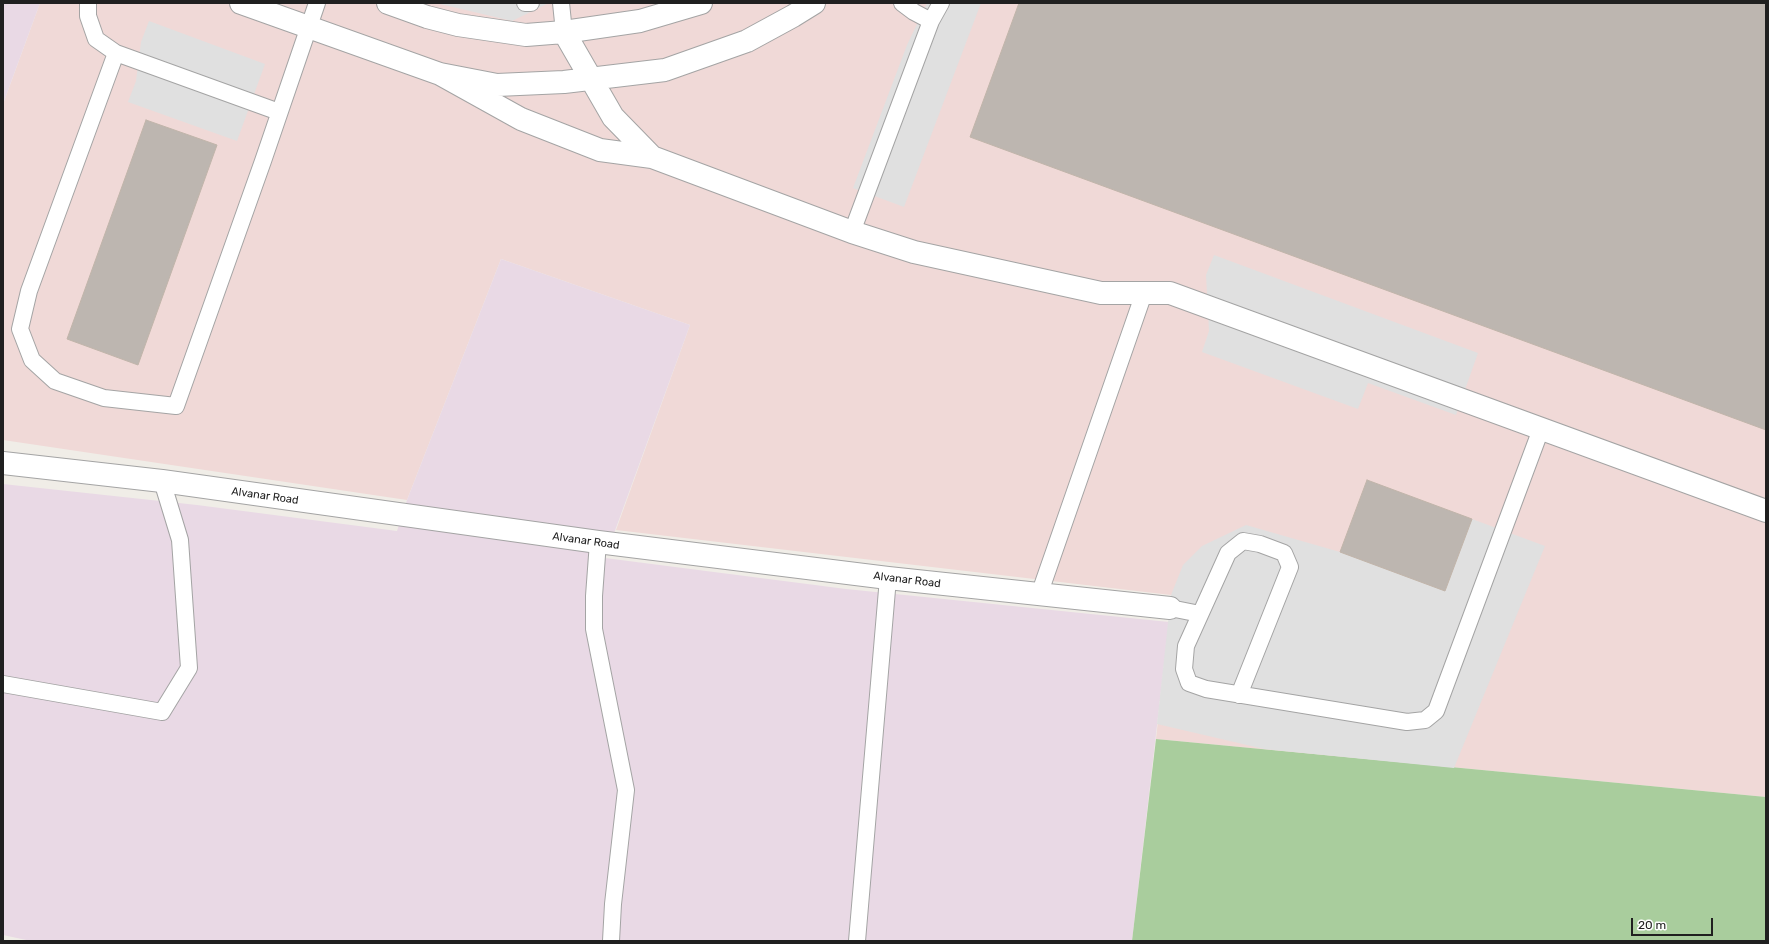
<!DOCTYPE html>
<style>
body{margin:0}
#map{position:relative;width:1769px;height:944px;overflow:hidden;background:#f0ede7;font-family:Rubik,sans-serif}
canvas{display:block}
.frame{position:absolute;inset:0;border:4px solid #202020;pointer-events:none}
.scale{position:absolute;left:1631px;top:918px;width:82px;height:18px;box-sizing:border-box;border:2px solid #202020;border-top:0;padding-left:5px;font-size:12px;line-height:14px;white-space:nowrap;color:#202020;-webkit-text-stroke:3px #fff;paint-order:stroke}
</style>
<div id="map">
<canvas width="1769" height="944"></canvas>
<div class="frame"></div>
<div class="scale">20 m</div>
</div>
<script>
const context = document.querySelector('canvas').getContext('2d');
context.lineJoin = 'round';
function fill(path, color) { context.fillStyle = color; context.fill(path, 'evenodd'); }
const poly = rows => new Path2D(rows.map(r => 'M' + r).join(''));
function stroke(path, color, width, dash) { context.strokeStyle = color; context.lineWidth = width; context.lineCap = dash ? 'butt' : 'round'; context.setLineDash(dash || []); context.stroke(path); }
function label(font, color, halo, rows, align = 'center') {
  context.font = font + ' Rubik,sans-serif'; context.lineWidth = 3.5; context.setLineDash([]); context.textBaseline = 'middle'; context.strokeStyle = halo; context.fillStyle = color; for (const [text, x, y, turn = 0] of rows) {
    context.save(); context.translate(x, y); context.rotate((+turn || 0) * Math.PI / 180); context.textAlign = isNaN(turn) ? turn : align; if (halo) context.strokeText(text, 0, 0); context.fillText(text, 0, 0); context.restore();
  }
}
fill(poly([
 [40,3,1766,3,1766,797,1156,739,1169,622,1171,595,616,530,690,325,501,259,407,500,3,440,3,104]
]), '#f0d9d7');
fill(poly([
 [3,3,40,3,3,104],
 [501,259,690,325,605,558,846,589,1169,622,1132,941,31,941,3,935,3,484,197,505,397,531,407,500]
]), '#e9d9e5');
fill(poly([
 [1156,739,1766,797,1766,941,1132,941]
]), '#a9cd9d');
fill(poly([
 [436,3,549,3,512,21],
 [927,3,981,3,904,207,853,188,907,45],
 [149,21,265,64,237,141,128,102,136,81,141,42],
 [1214,255,1478,353,1456,415,1368,383,1358,409,1202,352,1209,331,1206,275],
 [1472,519,1545,546,1454,768,1264,749,1157,724,1171,595,1183,565,1202,546,1246,525,1340,552,1445,591]
]), '#e0e0e0');
const building = poly([
 [1019,3,1766,3,1766,430,970,137,1019,3],
 [146,120,217,145,138,365,67,339,146,120],
 [1367,480,1472,519,1445,591,1340,552,1367,480]
]);
fill(building, '#bdb6b0');
stroke(building, '#c1b5aa', 1);
const lane = poly([
 [88,3,88,16,96,39,116,53,279,112],
 [525,3,531,3],
 [561,3,564,32],
 [902,3,914,12,931,21],
 [116,53,29,291,20,329,32,360,55,381,104,398,176,406,263,161,317,3],
 [852,232,931,21,941,3],
 [598,542,594,596,594,629,626,790,613,904,611,941],
 [1039,595,1144,293],
 [1170,608,1200,614],
 [3,684,162,712,189,668,180,540,162,481],
 [1239,695,1290,567,1284,553,1260,544,1243,541,1228,553,1186,646,1184,669,1189,683,1206,689,1407,722,1425,720,1436,711,1541,429],
 [857,941,888,578]
]);
const street = poly([
 [241,3,440,74,497,85,564,82,665,70,747,41,793,16,814,3],
 [388,3,427,17,458,25,526,35,564,32,640,21,701,3],
 [564,32,613,117,652,157],
 [440,74,521,119,600,150,652,157,852,232,914,252,1101,293,1170,293,1766,511],
 [3,463,162,481,598,542,888,578,1170,608]
]);
stroke(lane, '#a4a4a4', 18);
stroke(street, '#a4a4a4', 24);
stroke(lane, '#fff', 16);
stroke(street, '#fff', 22);
label('11px', '#202020', '#fff', [
 ["Alvanar Road",265,496,8],
 ["Alvanar Road",586,541,8],
 ["Alvanar Road",907,580,7]
]);
</script>
